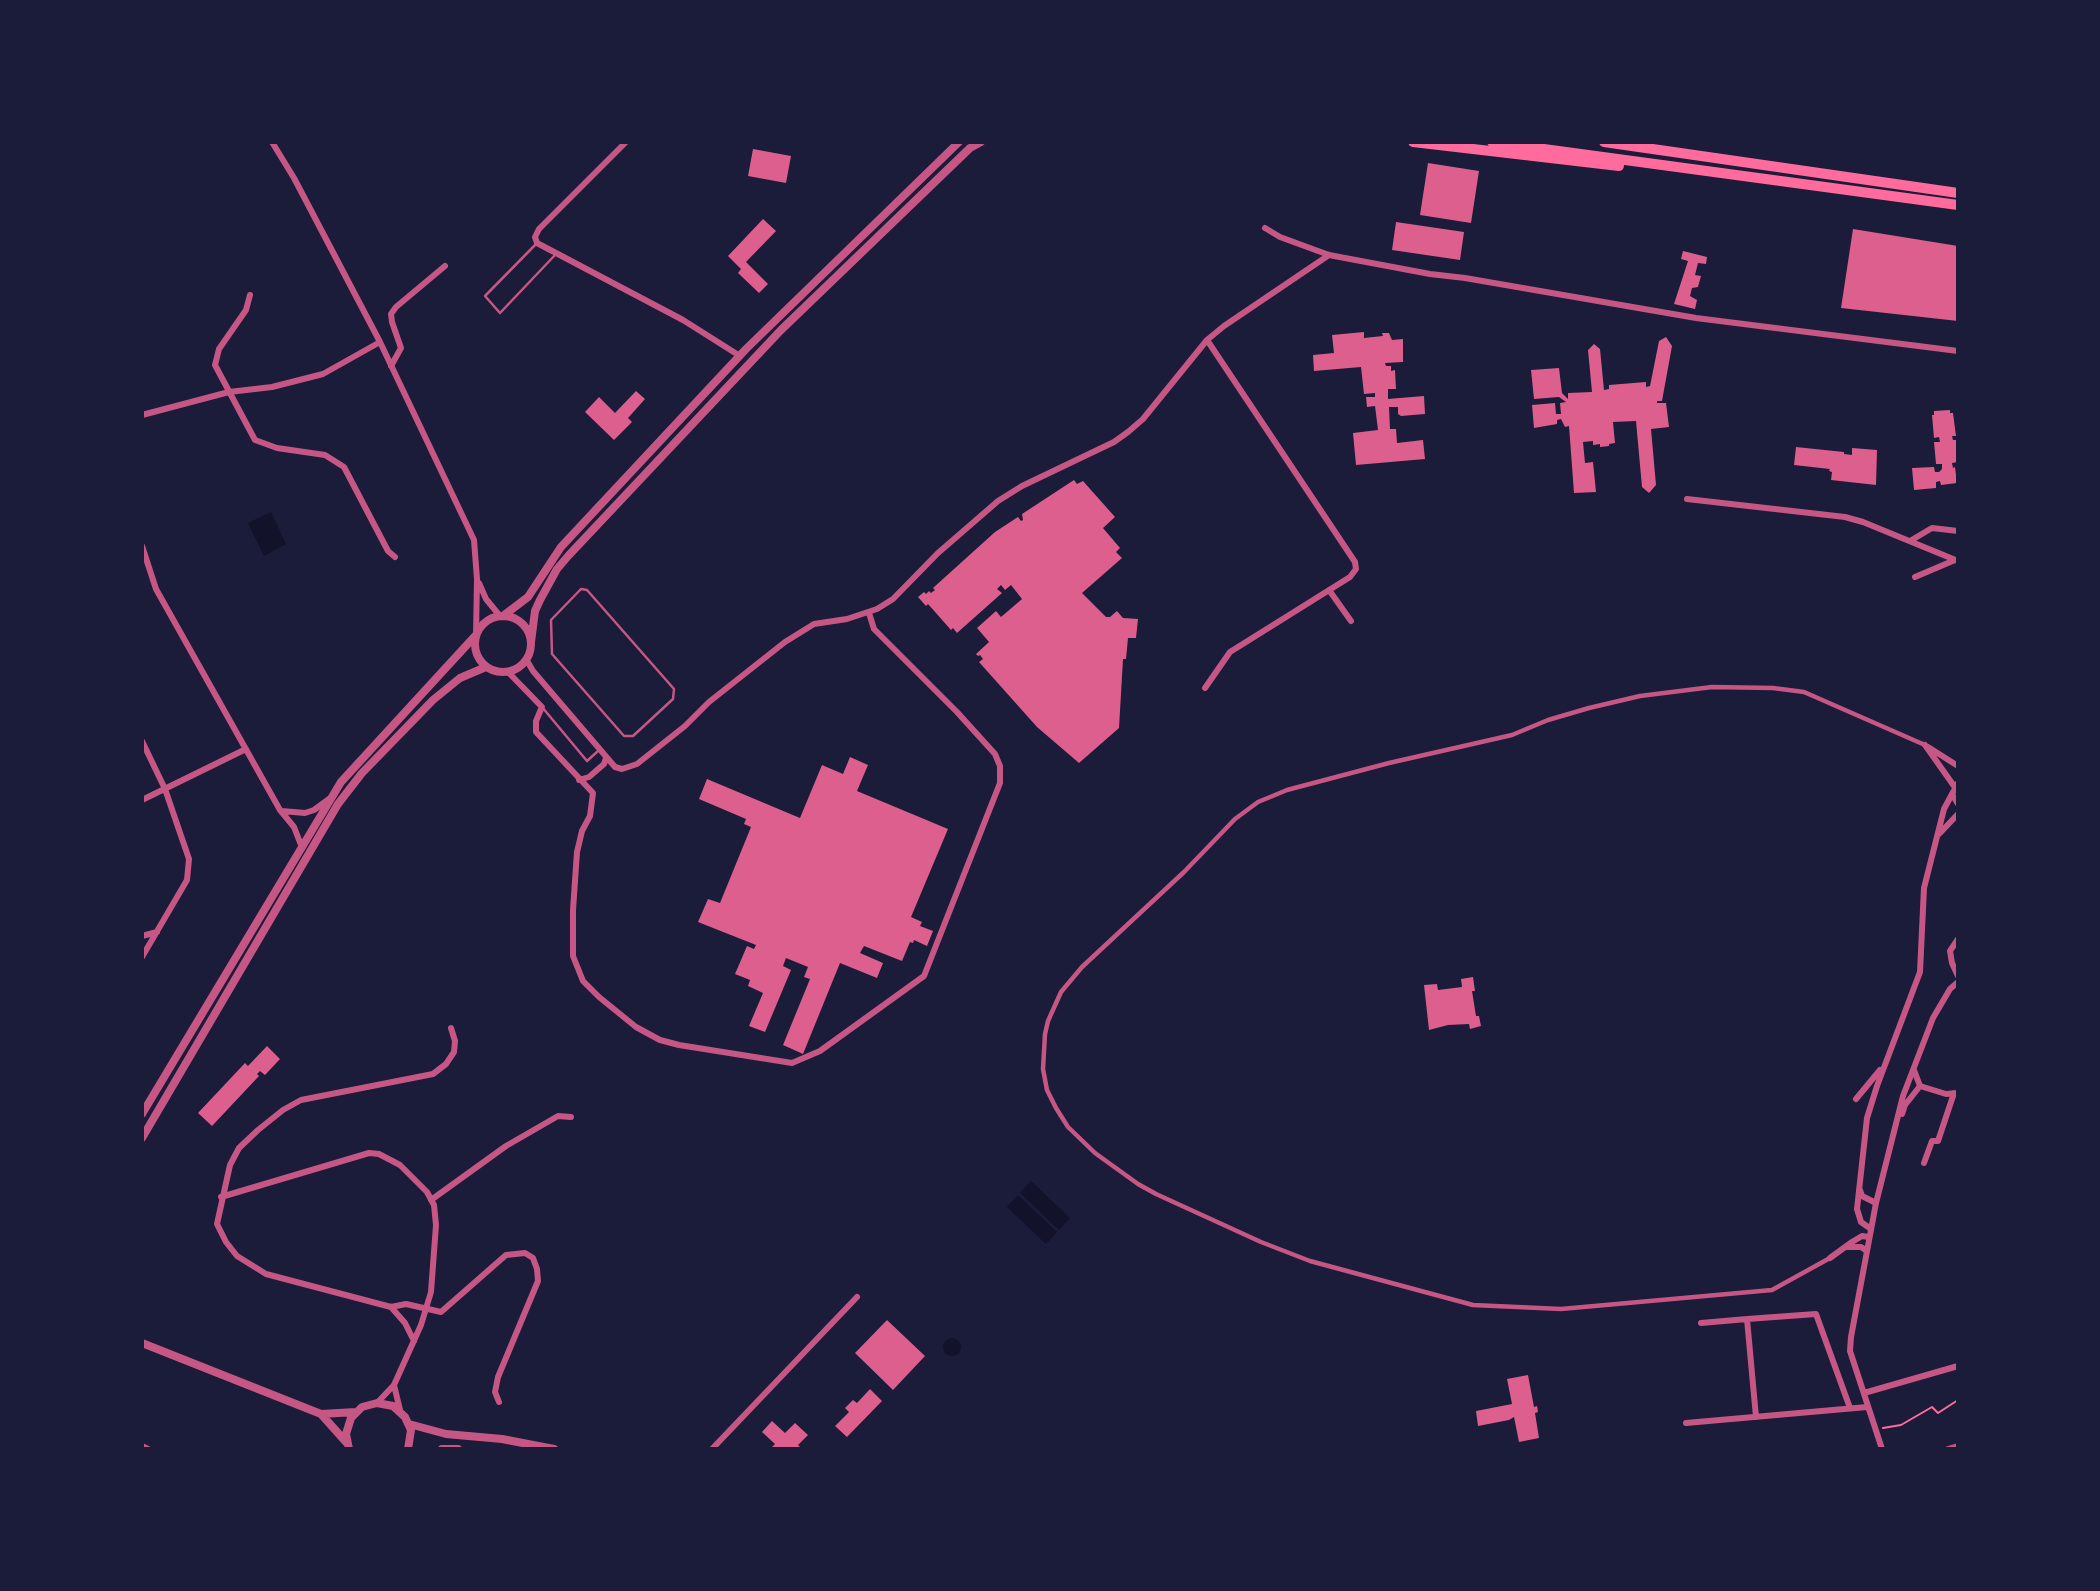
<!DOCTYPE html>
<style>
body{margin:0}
#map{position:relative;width:2100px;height:1591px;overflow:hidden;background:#1b1b3a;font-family:"Alegreya Sans",sans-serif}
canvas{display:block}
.frame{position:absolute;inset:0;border:144px solid #1b1b3a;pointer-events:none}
</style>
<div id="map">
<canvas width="2100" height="1591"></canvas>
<div class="frame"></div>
</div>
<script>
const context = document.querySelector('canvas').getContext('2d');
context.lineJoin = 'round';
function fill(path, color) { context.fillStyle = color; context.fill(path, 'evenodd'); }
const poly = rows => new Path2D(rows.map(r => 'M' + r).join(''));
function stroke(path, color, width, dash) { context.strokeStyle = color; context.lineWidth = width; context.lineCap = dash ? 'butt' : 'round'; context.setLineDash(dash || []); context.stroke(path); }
fill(poly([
 [271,512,286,544,264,556,248,523],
 [1031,1181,1070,1218,1059,1230,1020,1193],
 [1018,1195,1057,1232,1046,1244,1007,1207],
 '943 1347a9 9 0 1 1 18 0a9 9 0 1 1-18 0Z'
]), '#12122b');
fill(poly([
 [753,149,791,156,786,183,748,176],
 [1428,163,1479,171,1471,223,1420,215],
 [763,219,776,231,746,262,768,284,759,293,738,273,741,269,728,256],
 [1396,222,1464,232,1460,260,1392,250],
 [1853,229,1958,246,1958,321,1841,308],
 [1683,251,1707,257,1706,264,1698,263,1695,275,1701,276,1698,287,1692,288,1690,296,1697,300,1695,309,1674,304,1688,261,1681,259],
 [1364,332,1364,338,1383,336,1382,333,1389,333,1392,340,1403,339,1403,362,1385,363,1386,366,1391,366,1391,371,1395,370,1396,389,1388,389,1388,399,1424,396,1425,414,1401,416,1398,414,1398,407,1389,407,1390,429,1396,429,1397,443,1423,440,1425,459,1356,465,1353,433,1378,430,1375,406,1367,407,1366,397,1375,397,1375,393,1364,394,1361,367,1314,371,1313,355,1334,353,1332,335],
 [1666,337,1672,346,1662,401,1657,401,1657,403,1666,403,1669,427,1651,429,1656,485,1649,493,1642,487,1636,421,1613,422,1615,443,1609,444,1609,446,1600,447,1600,444,1593,445,1593,441,1583,442,1585,463,1593,462,1596,492,1574,493,1569,426,1565,427,1561,419,1557,420,1557,424,1534,428,1532,405,1555,403,1556,414,1561,414,1560,403,1566,402,1559,397,1534,399,1531,370,1559,368,1562,393,1568,399,1568,393,1592,392,1588,350,1594,344,1600,349,1604,390,1609,389,1609,385,1646,382,1646,387,1650,386,1659,341],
 [636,391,645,399,628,418,632,422,614,440,585,412,599,397,615,413],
 [1950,410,1950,413,1953,413,1956,436,1952,436,1953,440,1956,440,1958,462,1952,463,1953,468,1955,467,1957,483,1941,485,1940,481,1936,482,1936,488,1914,490,1912,468,1934,467,1935,472,1939,472,1942,469,1942,464,1936,464,1934,442,1940,442,1939,437,1934,438,1932,415,1934,415,1934,411],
 [1796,447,1844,452,1844,454,1852,455,1852,448,1877,450,1876,485,1831,480,1832,472,1829,471,1830,469,1794,465],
 [1074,480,1077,484,1083,481,1115,517,1103,528,1120,548,1116,552,1122,558,1082,593,1106,617,1110,617,1117,611,1123,618,1138,619,1136,638,1128,638,1126,659,1123,659,1119,728,1079,763,1037,727,979,662,983,659,980,655,978,656,976,654,989,642,977,628,996,611,1001,617,1022,599,1011,585,1005,590,1001,585,997,589,1002,593,957,633,953,628,951,630,928,604,926,606,918,597,924,592,926,594,929,591,931,593,935,590,933,588,995,532,1018,517,1021,521,1023,520,1022,514],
 [850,757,868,765,857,791,948,829,911,917,922,922,920,926,933,931,927,946,914,940,913,943,910,942,902,961,864,946,860,953,883,963,877,978,840,963,803,1054,783,1045,810,979,804,977,808,967,786,958,783,966,791,970,765,1032,749,1026,763,993,748,986,750,980,735,974,747,946,754,949,756,945,698,922,708,899,720,903,751,827,744,824,746,819,699,799,707,779,800,818,822,765,843,774],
 [1473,977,1475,991,1472,991,1476,1016,1479,1016,1481,1026,1470,1029,1469,1024,1448,1025,1429,1030,1424,985,1437,984,1438,990,1462,987,1461,979],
 [267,1046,280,1059,265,1075,260,1071,257,1074,259,1076,212,1126,198,1113,245,1063,248,1066],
 [887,1320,925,1356,893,1390,855,1353],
 [1528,1375,1534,1407,1537,1406,1538,1412,1535,1413,1539,1438,1519,1442,1514,1417,1509,1420,1478,1426,1476,1411,1512,1404,1507,1379],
 [870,1389,882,1401,847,1437,835,1426,849,1412,845,1408,853,1400,857,1403],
 [772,1421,785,1433,795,1423,808,1435,798,1445,802,1449,770,1449,775,1444,762,1432]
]), '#dd5f8e');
stroke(poly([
 [1883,1428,1901,1425,1932,1407,1938,1413,1958,1400]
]), '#ff6b9d', 2);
stroke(poly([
 [537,243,485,296,500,313,556,254],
 [581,589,587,590,674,689,673,699,633,736,624,736,552,654,551,620,581,589],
 [542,707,587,761,598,751]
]), '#c65784', 2.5);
stroke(poly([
 [1830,1258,1772,1290,1561,1309,1473,1305,1310,1261,1261,1242,1156,1194,1138,1184,1095,1153,1068,1127,1056,1108,1047,1090,1043,1069,1045,1034,1048,1021,1061,992,1082,967,1184,872,1235,819,1258,802,1287,790,1389,763,1512,735,1548,720,1589,708,1640,696,1712,687,1773,688,1804,692,1925,745]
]), '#c65784', 4.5);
stroke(poly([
 [272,142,294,178,380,342,474,540,477,579,476,635],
 [626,142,539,229,535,237,537,243,683,320,740,356],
 [1265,228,1280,237,1329,255,1430,274,1465,278,1696,318,1958,351],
 [250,295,246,310,219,349,215,365,255,440,277,448,325,455,344,467,388,551,395,557],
 [391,366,401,348,392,322,391,314,396,307,445,266],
 [142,415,229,392,272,387,323,374,380,342],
 [1687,499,1845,517,1863,522,1958,561],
 [1910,541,1932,528,1958,531],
 [142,546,156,589,280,810,294,827,301,845],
 [1915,577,1955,560],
 [479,583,486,599,500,616],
 [1329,590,1351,621],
 [526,659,533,671,615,767,622,769,637,764,685,726,709,702,785,642,814,624,847,619,877,609,893,599,938,553,998,501,1022,486,1114,442,1128,432,1143,419,1207,340,1224,326,1329,255],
 [508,672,542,707,536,721,536,732,593,793,590,816,582,831,577,852,573,910,573,956,583,981,599,997,636,1027,660,1040,679,1045,792,1063,820,1051,924,976,1000,783,1000,766,995,754,957,712,874,629,869,613],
 [1205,688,1230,652,1350,577,1356,569,1355,562,1207,340],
 [142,741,165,789,189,859,187,880,142,957],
 [1925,745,1954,786],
 [1928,747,1958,766],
 [579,780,589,777,604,764,606,758],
 [1952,794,1958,804],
 [142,800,246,749],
 [282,811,305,813,314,810,329,799],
 [1939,834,1958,814],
 [142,936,157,932],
 [1958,939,1950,951,1952,963,1958,976],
 [451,1028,455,1041,454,1052,446,1064,433,1074,301,1100,283,1110,258,1130,239,1148,230,1165,217,1224,226,1242,237,1256,266,1274,391,1307,406,1304,441,1312,506,1255,525,1253,533,1258,537,1269,538,1281,498,1377,495,1392,499,1402],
 [1914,1070,1920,1086,1946,1094,1958,1093],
 [1856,1099,1880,1070],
 [1902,1114,1905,1105,1920,1086],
 [1924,1163,1932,1141,1938,1141,1954,1093],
 [1860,1190,1862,1196,1876,1203],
 [221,1197,369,1153,379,1154,400,1165,427,1192,434,1205,436,1225,431,1292,421,1325,394,1385,377,1403],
 [431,1200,506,1146,558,1116,571,1117],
 [1871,1229,1861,1222,1857,1209,1867,1118,1877,1086,1920,972,1924,888,1944,809,1958,783],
 [1847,1247,1861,1247,1867,1251],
 [1830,1258,1852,1242,1862,1236,1869,1237],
 [391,1307,405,1323,414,1341],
 [1701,1323,1747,1319],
 [394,1385,400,1410],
 [1864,1393,1958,1366],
 [1756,1417,1747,1319,1816,1314,1850,1408],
 [1686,1423,1867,1407],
 [142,1446,148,1449],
 [712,1449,857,1297],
 [1882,1449,1850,1351,1851,1337,1876,1203,1903,1096,1933,1018,1950,989,1958,982],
 [1948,1449,1958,1446]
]), '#c65784', 6);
stroke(poly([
 [503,616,528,597,561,547,746,349,959,142],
 '475 644a28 28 0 1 1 56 0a28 28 0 1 1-56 0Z',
 [531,642,535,611,540,600,557,569,569,555,781,330,970,148,981,142],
 [142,1114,341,782,476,635],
 [142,1138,338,804,362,773,433,700,460,678,486,667],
 [142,1343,321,1414,346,1442],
 [321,1414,356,1412],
 [409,1424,446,1434,502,1439,554,1449],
 [349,1449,346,1434,351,1418,362,1407,377,1403,393,1406,405,1417,411,1430,408,1449],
 [442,1449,458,1449]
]), '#c65784', 8);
stroke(poly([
 [1413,142,1619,166],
 [1492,142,1958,205],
 [1604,142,1958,193]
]), '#ff6b9d', 10);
</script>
